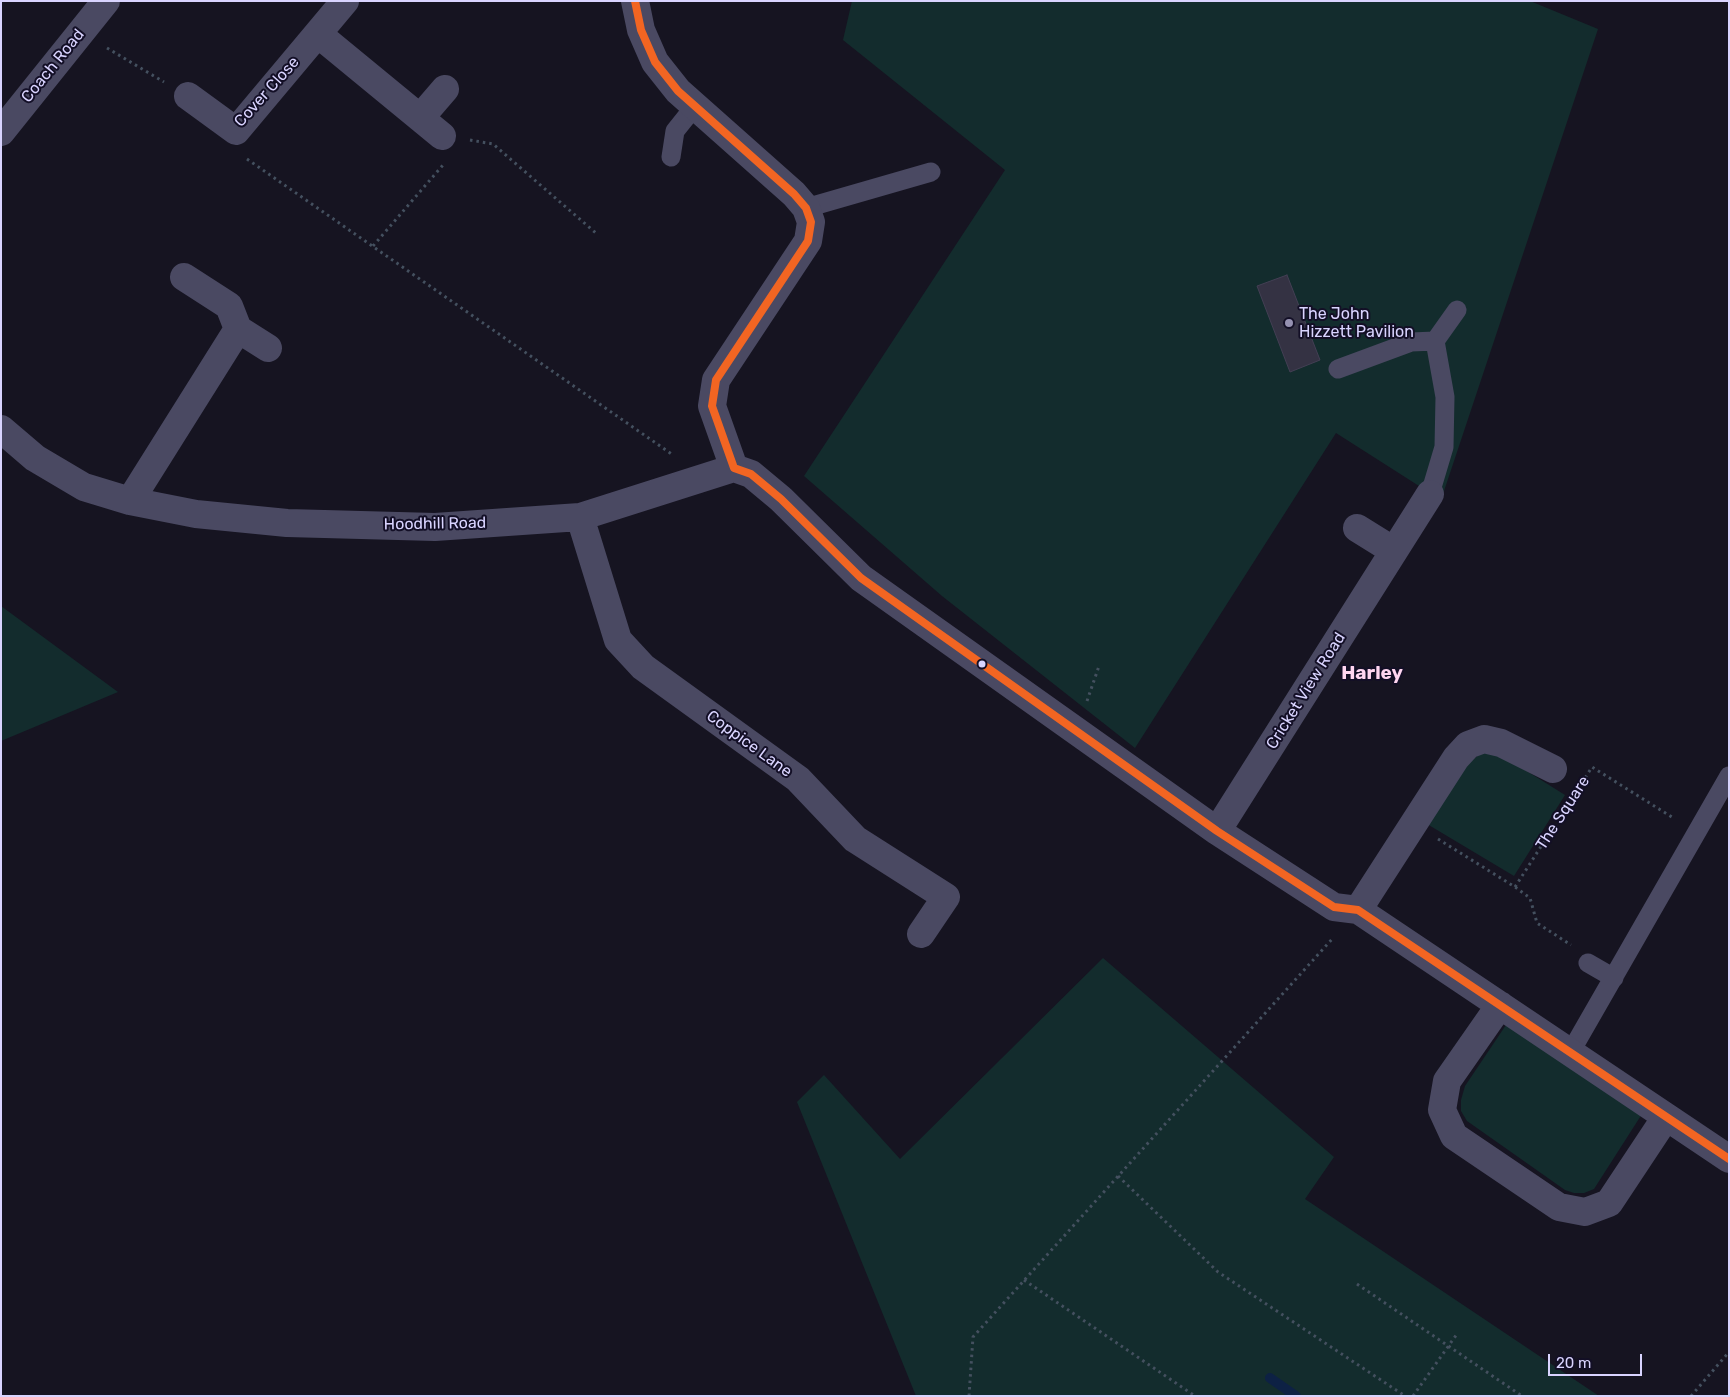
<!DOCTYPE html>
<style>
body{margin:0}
#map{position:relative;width:1730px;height:1397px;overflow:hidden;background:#161421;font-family:Rubik,sans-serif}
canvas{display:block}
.frame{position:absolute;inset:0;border:2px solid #d9d4ff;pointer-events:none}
.scale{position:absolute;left:1548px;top:1354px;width:94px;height:22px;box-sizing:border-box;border:2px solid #d9d4ff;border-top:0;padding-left:6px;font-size:15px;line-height:18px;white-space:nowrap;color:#d9d4ff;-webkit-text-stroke:4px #130f26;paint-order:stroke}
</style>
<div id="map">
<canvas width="1730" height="1397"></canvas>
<div class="frame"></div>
<div class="scale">20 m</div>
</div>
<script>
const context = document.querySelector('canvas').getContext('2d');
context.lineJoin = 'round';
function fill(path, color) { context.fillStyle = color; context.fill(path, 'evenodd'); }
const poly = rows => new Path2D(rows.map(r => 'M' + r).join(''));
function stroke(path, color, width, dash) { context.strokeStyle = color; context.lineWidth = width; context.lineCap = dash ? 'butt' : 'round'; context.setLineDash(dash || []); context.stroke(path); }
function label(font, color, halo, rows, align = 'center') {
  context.font = font + ' Rubik,sans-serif'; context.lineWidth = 4; context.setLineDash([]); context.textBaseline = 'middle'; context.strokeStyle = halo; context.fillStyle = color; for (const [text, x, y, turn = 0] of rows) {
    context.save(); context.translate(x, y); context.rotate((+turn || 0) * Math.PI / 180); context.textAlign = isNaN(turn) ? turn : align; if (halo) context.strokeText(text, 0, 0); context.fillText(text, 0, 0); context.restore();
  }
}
fill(poly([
 [852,1,1530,1,1598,29,1441,500,1336,433,1135,748,942,596,804,476,1005,170,843,40],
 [1,606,118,692,1,741],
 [1482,752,1506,758,1565,795,1514,876,1427,824,1465,766],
 [1103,958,1334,1157,1305,1199,1599,1396,916,1396,797,1102,824,1075,900,1159],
 [1508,1022,1642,1114,1594,1189,1584,1193,1574,1193,1565,1190,1467,1121,1461,1111,1461,1100,1465,1086]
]), '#132c2d');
stroke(poly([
 [1270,1378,1296,1396]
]), '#0d2144', 10);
const building = poly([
 [1287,275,1320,360,1290,372,1257,286,1287,275]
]);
fill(building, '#343243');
stroke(building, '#433f54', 1);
stroke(poly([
 [107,48,164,82],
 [470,140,493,144,597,234],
 [247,159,673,455],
 [373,246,443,165],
 [1087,701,1099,666],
 [1438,839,1515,887,1530,898,1537,923,1571,945],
 [1515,887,1592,767,1675,819],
 [1118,1176,1218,1272,1405,1396],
 [1024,1280,1195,1396],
 [1357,1284,1522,1396],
 [969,1396,973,1337,1333,938],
 [1413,1396,1457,1334],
 [1691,1396,1729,1352]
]), '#44505f', 3, [2.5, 4]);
stroke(poly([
 [671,157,675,131,695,106],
 [806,208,931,172],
 [1435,341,1457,310],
 [1338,369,1411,342,1435,341,1445,397,1444,447,1430,494],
 [1588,963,1614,978],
 [1570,1053,1729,776]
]), '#4a4962', 19);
stroke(poly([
 [635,1,641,30,655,62,678,91,794,194,806,208,811,222,808,241,716,380,712,406,734,468,751,474,781,499,861,578,1217,831,1334,907,1358,910,1729,1159],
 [318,34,442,136],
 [188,96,236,131,345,1],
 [420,118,445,89],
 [1,132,106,1],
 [184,277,229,306,238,329,268,348],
 [1,429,35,458,84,487,130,501,196,514,287,523,435,527,580,517,734,468],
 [130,501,238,329],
 [580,517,618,640,643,667,798,779,855,839,946,897,921,934],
 [1357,528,1394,551],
 [1217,831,1430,494],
 [1358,910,1456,758,1468,745,1484,739,1501,743,1553,769],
 [1500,1005,1447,1081,1442,1110,1454,1136,1559,1207,1585,1212,1609,1203,1666,1117]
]), '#4a4962', 28);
stroke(poly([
 [635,1,641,30,655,62,678,91,794,194,806,208,811,222,808,241,716,380,712,406,734,468,751,474,781,499,861,578,1217,831,1334,907,1358,910,1729,1159]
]), '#f26522', 8);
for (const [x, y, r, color] of [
 [1289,323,5,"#9591b1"],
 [982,664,4.5,"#d9d4ff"]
]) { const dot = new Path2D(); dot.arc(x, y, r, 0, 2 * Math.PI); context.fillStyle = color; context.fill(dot); stroke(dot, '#130f26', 2); }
label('16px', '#d9d4ff', '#130f26', [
 ["Coach Road",53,66,-51],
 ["Cover Close",267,92,-48],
 ["Hoodhill Road",435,524,-1],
 ["Cricket View Road",1306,691,-58],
 ["Coppice Lane",749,744,36],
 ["The Square",1563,813,-57]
]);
label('16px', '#d9d4ff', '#130f26', [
 ["The John",1299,314],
 ["Hizzett Pavilion",1299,332]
], 'left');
label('bold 19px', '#ffd6f0', '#130f26', [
 ["Harley",1372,674]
]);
</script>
